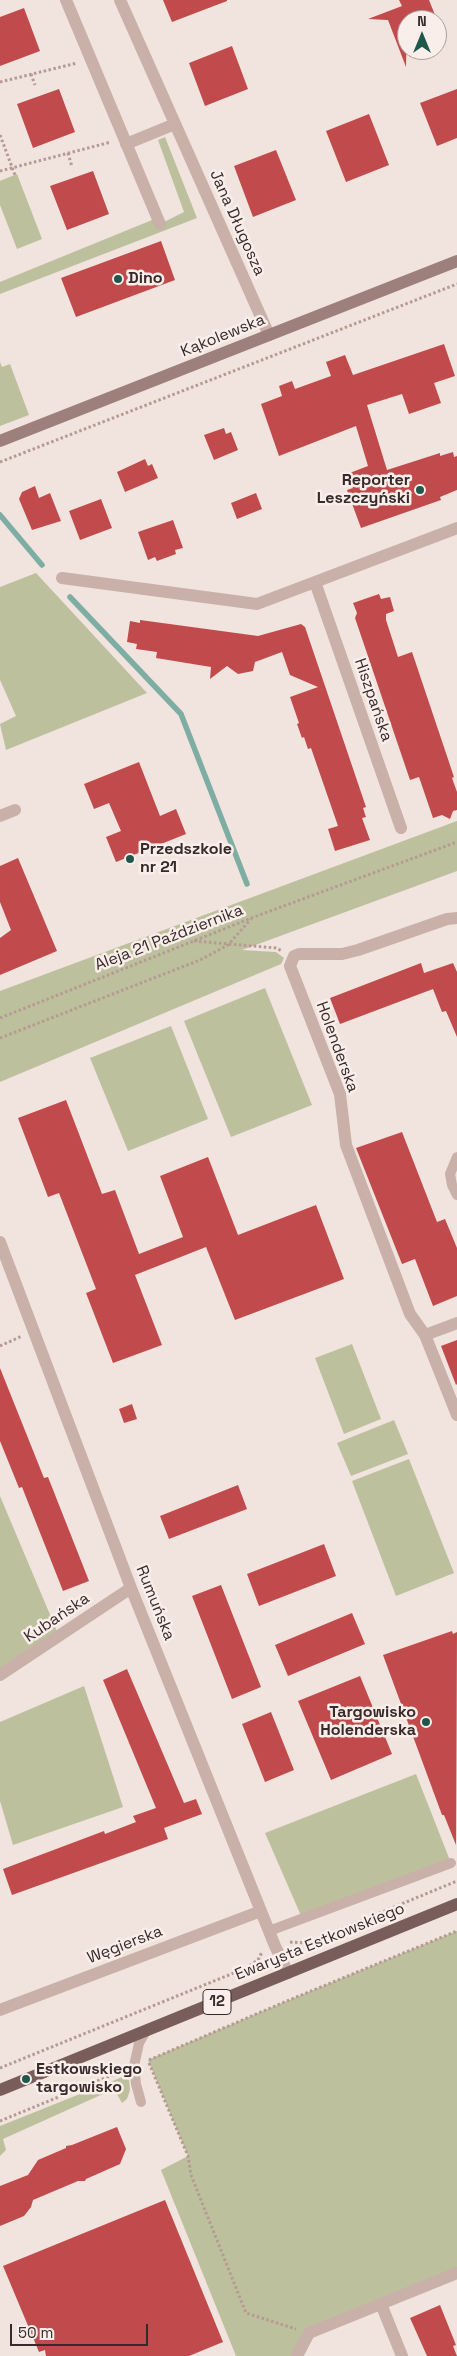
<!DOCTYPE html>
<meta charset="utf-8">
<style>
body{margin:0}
#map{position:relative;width:457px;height:2356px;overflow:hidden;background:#f1e3dd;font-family:"Space Grotesk",sans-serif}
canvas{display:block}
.north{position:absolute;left:397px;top:10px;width:50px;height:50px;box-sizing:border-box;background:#f9eee9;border:1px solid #aba09c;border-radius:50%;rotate:0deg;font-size:14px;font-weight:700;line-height:20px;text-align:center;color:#372a29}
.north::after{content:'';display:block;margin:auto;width:18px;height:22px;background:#20574d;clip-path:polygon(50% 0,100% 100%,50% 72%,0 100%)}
.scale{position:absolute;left:10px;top:2324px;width:138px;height:22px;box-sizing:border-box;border:2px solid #372a29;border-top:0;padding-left:6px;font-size:15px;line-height:18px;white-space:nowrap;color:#372a29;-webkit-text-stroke:4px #f9eee9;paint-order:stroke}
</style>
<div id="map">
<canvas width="457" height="2356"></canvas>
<div class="north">N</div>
<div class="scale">50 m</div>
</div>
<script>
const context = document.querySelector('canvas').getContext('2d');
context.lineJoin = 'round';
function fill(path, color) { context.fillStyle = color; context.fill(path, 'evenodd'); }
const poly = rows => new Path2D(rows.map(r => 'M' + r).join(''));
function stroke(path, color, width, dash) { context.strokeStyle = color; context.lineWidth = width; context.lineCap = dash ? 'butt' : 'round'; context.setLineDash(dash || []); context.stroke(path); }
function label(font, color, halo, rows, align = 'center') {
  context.font = font + ' "Space Grotesk",sans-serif'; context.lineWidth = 5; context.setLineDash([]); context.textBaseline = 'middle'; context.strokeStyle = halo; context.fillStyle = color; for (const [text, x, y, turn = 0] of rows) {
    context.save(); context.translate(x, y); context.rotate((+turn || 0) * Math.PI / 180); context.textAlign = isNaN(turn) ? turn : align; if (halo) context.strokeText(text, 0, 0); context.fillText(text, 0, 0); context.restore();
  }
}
fill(poly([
 [165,137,197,218,0,294,0,282,157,218,160,224,184,212,158,140],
 [17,174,42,239,17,249,0,205,0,181],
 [0,362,2,367,10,364,29,415,0,426],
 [36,573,147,693,6,750,0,724,16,716,0,680,0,587],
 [457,821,457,871,242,950,276,952,284,958,281,964,0,1082,0,991],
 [265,988,312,1105,231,1137,184,1021],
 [171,1026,208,1119,128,1151,90,1058],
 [352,1344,381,1419,344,1434,315,1358],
 [394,1420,408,1454,351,1476,337,1443],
 [409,1459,454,1573,396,1596,352,1481],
 [0,1496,59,1636,0,1675],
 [84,1686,123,1807,13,1845,0,1801,0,1722],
 [416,1774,451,1863,302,1918,265,1833],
 [457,1931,457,2273,309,2333,297,2356,236,2356,161,2170,188,2156,148,2060,282,2003],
 [125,2076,129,2080,130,2090,127,2099,122,2103,114,2089,3,2139,6,2150,0,2156,0,2126]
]), '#bdc09d');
stroke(poly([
 [0,515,42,565],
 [70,597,181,714,247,884]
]), '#7dada3', 5.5);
fill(poly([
 [163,0,227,0,227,1,172,22],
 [399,0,429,0,437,20,407,20,406,67,388,20,368,19,402,6],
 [24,8,40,51,0,66,0,17],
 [232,46,248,89,205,106,189,63],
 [59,89,75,132,33,148,17,104],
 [457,89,457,138,437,146,420,103],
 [369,114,389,165,346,182,326,131],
 [276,150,296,200,253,217,234,166],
 [93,171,109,214,67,230,50,186],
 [161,241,175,280,76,317,61,278],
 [444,344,455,376,434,383,441,403,409,414,402,394,367,405,387,470,440,453,440,456,453,452,454,457,457,456,457,490,440,497,441,500,361,528,347,490,353,488,347,474,368,466,356,426,279,456,261,404,282,396,279,386,292,381,295,389,331,376,326,362,345,355,353,375],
 [224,428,226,434,231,432,238,450,214,460,204,435],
 [145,459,148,466,152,464,158,478,125,492,117,472],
 [35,486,39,498,50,493,61,521,32,530,19,499,22,492],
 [256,493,262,509,237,519,231,503],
 [101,499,112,528,80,540,69,511],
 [173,520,183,548,175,550,176,554,157,561,155,557,148,560,138,532],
 [379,594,381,599,390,597,394,611,386,614,386,620,398,657,412,652,454,777,452,778,457,792,457,810,453,811,450,819,442,815,433,818,419,777,410,780,355,618,357,613,353,603],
 [140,620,258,636,301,624,305,627,366,807,363,808,366,817,362,818,370,840,335,851,328,829,338,826,311,748,308,749,304,737,302,738,297,724,299,723,290,697,318,687,290,675,282,652,255,662,253,671,238,674,227,666,210,679,211,667,156,658,157,652,136,649,137,644,127,642,130,621,140,623],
 [139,762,160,816,176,809,186,834,116,862,106,837,121,831,109,803,94,809,84,784],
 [18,858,57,951,0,975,0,938,11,930,0,902,0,866],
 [421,963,424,973,453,963,457,972,457,1037,446,1011,442,1012,433,989,340,1024,330,998],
 [66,1100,102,1194,115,1190,139,1254,183,1237,160,1176,208,1157,238,1235,316,1205,344,1279,235,1320,206,1247,135,1275,162,1345,113,1363,86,1293,96,1289,59,1193,48,1197,18,1118],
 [402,1132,437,1222,445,1219,457,1248,457,1296,433,1306,415,1259,402,1264,356,1148],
 [457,1340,457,1384,456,1385,441,1346],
 [0,1368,44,1478,48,1477,89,1581,63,1591,22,1487,19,1488,0,1441],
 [132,1404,137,1419,124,1423,119,1409],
 [238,1485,247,1509,169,1539,160,1516],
 [324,1544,336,1576,259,1606,247,1574],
 [221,1585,261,1687,232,1699,192,1596],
 [352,1613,365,1644,288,1676,275,1645],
 [452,1631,453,1634,457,1632,456,1845,444,1815,442,1815,383,1655],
 [127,1669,184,1803,196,1799,202,1814,164,1828,168,1839,12,1895,3,1869,104,1831,105,1834,136,1822,133,1816,156,1808,103,1680],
 [360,1676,392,1754,331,1780,298,1701],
 [271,1712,294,1770,265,1782,242,1724],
 [117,2127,126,2149,120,2164,86,2179,85,2181,78,2181,33,2200,31,2207,24,2216,0,2226,0,2186,28,2175,38,2160,66,2148,66,2146,72,2145],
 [165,2200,223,2342,189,2356,46,2356,45,2350,39,2352,3,2266],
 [440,2305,456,2345,453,2346,457,2356,427,2356,410,2318]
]), '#c14b4c');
stroke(poly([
 [31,74,35,85],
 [0,82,77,63],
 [0,135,15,175],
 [68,153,72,167],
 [0,171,111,142],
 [0,462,457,284],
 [194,941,276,948,282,951],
 [0,1018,254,917,457,842],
 [0,1038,200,960,228,945,251,919],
 [0,1346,22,1336],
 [290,1942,307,1943,457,1881],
 [149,2060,282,2003,457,1931],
 [149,2063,188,2156,191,2175,246,2313,296,2329],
 [0,2068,246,1968,258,1960,262,1952],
 [0,2121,122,2071]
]), '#b59a93', 3, [2.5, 2.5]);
stroke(poly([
 [457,1157,450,1174,452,1185,457,1195],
 [269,1931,451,1863],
 [141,2102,136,2084,134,2066,139,2043,146,2031]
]), '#c9b0a9', 10);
stroke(poly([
 [66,0,160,224],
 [120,0,269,335],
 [126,144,175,124],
 [62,578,257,604,457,528],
 [315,582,401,828],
 [0,816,15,810],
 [457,918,447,919,358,950,342,954,299,954,294,956,290,966,340,1094,346,1145,410,1314,425,1335,457,1323],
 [0,1242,131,1588,275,1946,288,1973],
 [425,1335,457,1415],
 [0,1675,131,1588],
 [0,2010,261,1911],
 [381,2304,402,2356],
 [297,2356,309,2333,457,2273]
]), '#c9b0a9', 12);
stroke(poly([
 [0,441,457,261]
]), '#9d7f7b', 12);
stroke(poly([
 [0,2090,457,1904]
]), '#785d5a', 12);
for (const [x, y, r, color] of [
 [118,279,5,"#20574d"],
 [420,490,5,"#20574d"],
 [130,859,5,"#20574d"],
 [426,1722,5,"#20574d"],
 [26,2079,5,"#20574d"]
]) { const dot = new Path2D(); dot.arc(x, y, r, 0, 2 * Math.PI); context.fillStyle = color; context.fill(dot); stroke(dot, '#f9eee9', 2); }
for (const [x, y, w] of [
 [217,2002,28]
]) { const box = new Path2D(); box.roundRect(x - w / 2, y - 12.5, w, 25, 4); context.fillStyle = '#f9eee9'; context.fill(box); stroke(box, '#372a29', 1); }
label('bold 15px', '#372a29', null, [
 ["12",217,2002]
]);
label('16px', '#372a29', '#f9eee9', [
 ["Jana Długosza",237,223,66],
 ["Kąkolewska",223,336,-22],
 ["Hiszpańska",373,700,71],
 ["Aleja 21 Października",169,938,-21],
 ["Holenderska",337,1047,70],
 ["Rumuńska",155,1603,68],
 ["Kubańska",57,1618,-34],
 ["Ewarysta Estkowskiego",320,1942,-22],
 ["Węgierska",125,1945,-21]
]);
label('bold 16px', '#372a29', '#f9eee9', [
 ["Dino",128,279],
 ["Reporter",410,481,"right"],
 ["Leszczyński",410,499,"right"],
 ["Przedszkole",140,850],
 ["nr 21",140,868],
 ["Targowisko",416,1713,"right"],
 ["Holenderska",416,1731,"right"],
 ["Estkowskiego",36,2070],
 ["targowisko",36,2088]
], 'left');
</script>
